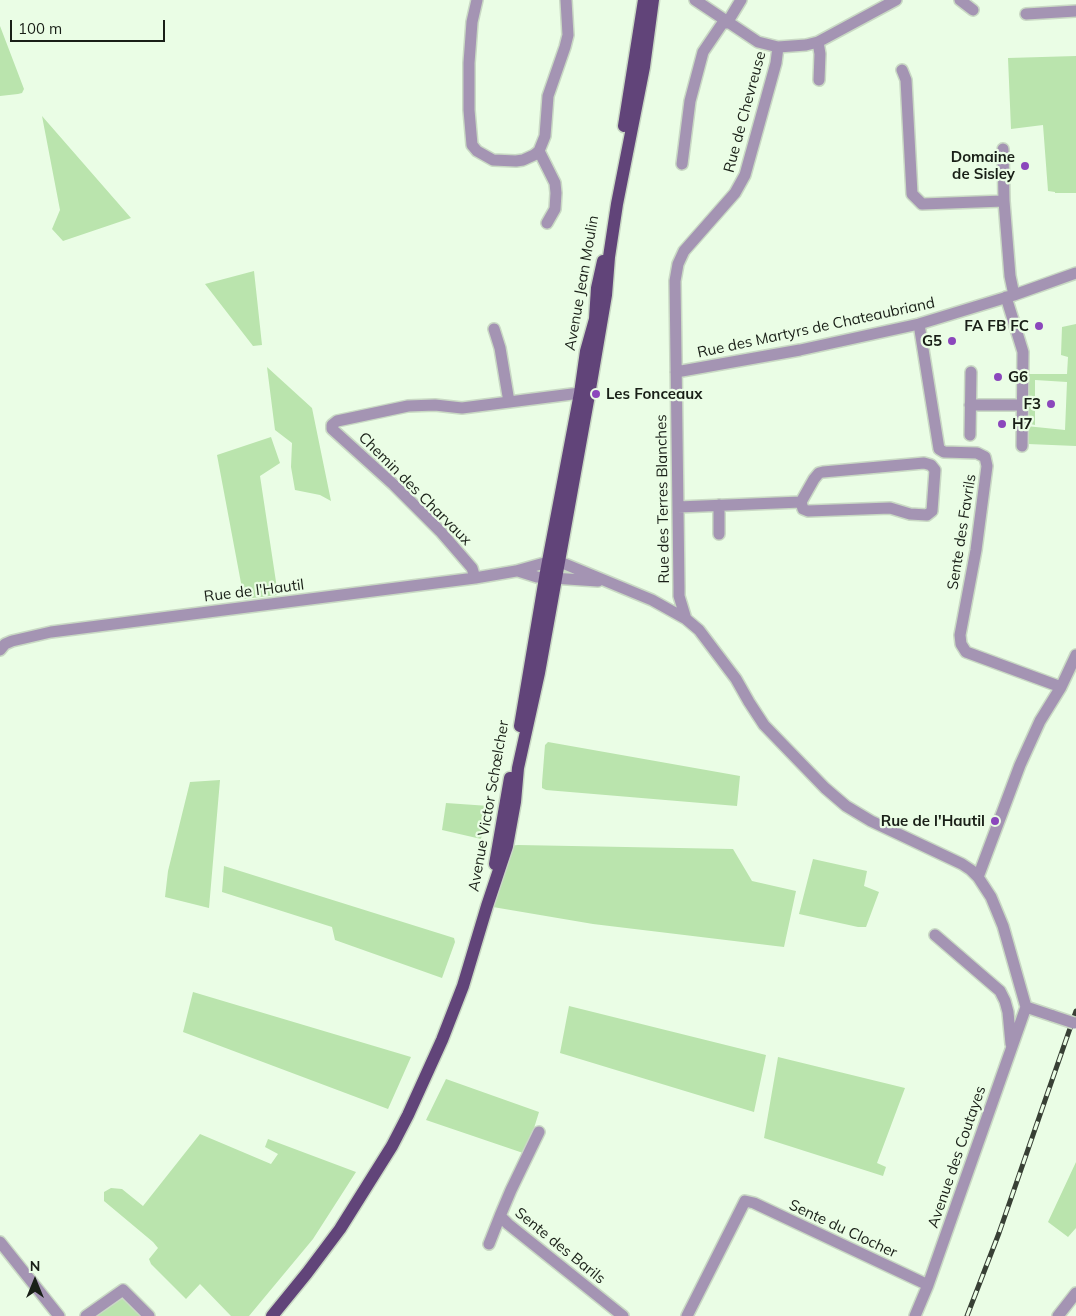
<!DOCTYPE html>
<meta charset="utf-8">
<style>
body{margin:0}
#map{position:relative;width:1076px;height:1316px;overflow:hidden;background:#eafde5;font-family:Mulish,sans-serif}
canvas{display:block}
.north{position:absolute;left:10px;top:1256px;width:50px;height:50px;-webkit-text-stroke:4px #eafde5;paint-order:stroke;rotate:0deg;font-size:14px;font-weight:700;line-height:20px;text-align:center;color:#191f17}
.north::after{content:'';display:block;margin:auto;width:18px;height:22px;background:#191f17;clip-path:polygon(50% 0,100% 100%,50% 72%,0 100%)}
.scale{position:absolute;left:10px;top:20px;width:155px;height:22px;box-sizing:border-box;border:2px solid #191f17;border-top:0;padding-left:6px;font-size:15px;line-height:18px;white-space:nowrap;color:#191f17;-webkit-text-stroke:4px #eafde5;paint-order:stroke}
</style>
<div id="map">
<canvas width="1076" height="1316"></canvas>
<div class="north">N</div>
<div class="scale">100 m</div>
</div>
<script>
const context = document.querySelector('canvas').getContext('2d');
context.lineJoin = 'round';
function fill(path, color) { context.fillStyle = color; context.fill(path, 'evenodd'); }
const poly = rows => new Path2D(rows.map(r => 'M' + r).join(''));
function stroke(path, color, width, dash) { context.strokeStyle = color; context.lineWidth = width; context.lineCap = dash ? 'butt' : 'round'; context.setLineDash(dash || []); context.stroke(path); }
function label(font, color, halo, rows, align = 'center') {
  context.font = font + ' Mulish,sans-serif'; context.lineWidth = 4.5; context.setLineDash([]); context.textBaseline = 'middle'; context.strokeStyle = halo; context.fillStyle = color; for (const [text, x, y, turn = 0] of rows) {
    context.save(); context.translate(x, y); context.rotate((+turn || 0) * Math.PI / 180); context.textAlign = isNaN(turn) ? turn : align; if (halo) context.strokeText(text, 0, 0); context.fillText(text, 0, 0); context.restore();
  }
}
fill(poly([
 [0,26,24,89,22,93,18,94,0,96],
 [1076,56,1076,193,1055,193,1055,192,1048,191,1043,125,1011,129,1008,58],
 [42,116,131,218,63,241,52,229,60,210],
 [254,271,262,345,253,346,205,284],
 [1076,324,1076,446,1028,444,1026,426,1065,430,1067,382,1035,380,1035,425,1026,423,1028,374,1067,374,1068,357,1061,355,1062,327],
 [267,367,312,408,331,501,320,495,295,490,291,467,292,443,275,430],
 [271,437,280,463,260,476,278,595,244,599,217,455],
 [548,742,740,776,737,806,546,790,542,788,542,783,545,745],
 [220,780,209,908,165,897,168,871,190,782],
 [446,803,489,806,481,839,442,830],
 [518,845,733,849,752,881,796,891,784,947,593,924,487,906,507,846],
 [813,859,867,871,864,886,879,892,866,927,858,927,799,914],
 [224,866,454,938,455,942,442,978,335,940,332,927,222,892],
 [193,992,411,1057,388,1109,183,1032],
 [569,1006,766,1055,754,1112,560,1053],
 [778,1057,905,1088,877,1163,886,1167,883,1176,764,1138],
 [446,1079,539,1112,526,1154,426,1120],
 [200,1134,271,1164,278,1154,265,1147,268,1139,356,1172,313,1239,249,1316,231,1316,200,1284,186,1299,151,1264,149,1259,158,1248,153,1242,104,1201,104,1192,111,1188,122,1189,143,1206],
 [1076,1162,1076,1228,1068,1237,1048,1222],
 [124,1287,148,1316,85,1316]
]), '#bae4ad');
const minor = poly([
 [477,0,472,22,469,63,469,110,472,145,477,151,493,160,516,161,523,160,534,155,539,151,545,136,548,96,565,47,568,35,566,0],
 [695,0,758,42,778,47,806,45,818,42,896,0],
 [960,0,973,10],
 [1026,14,1076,11],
 [727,23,741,0],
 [818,42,820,54,819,80],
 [902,70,906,80,912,194,922,204,1004,201,1003,149],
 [539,151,555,183,556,193,555,209,547,223],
 [682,164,690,101,703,52,724,21],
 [1004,201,1010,276,1014,295],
 [1006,297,1023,352,1022,446],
 [919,324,939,449,944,452,977,453,985,457,987,466,976,550,960,635,961,644,966,652,1061,687],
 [494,329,500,348,509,402],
 [676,372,800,350,919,324,1014,295,1076,273],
 [970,405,1022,405],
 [970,435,971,372],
 [719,505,719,534],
 [678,507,801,502,814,479,819,473,823,472,924,463,931,465,935,470,932,511,927,515,910,514,890,508,808,511,803,509,801,502],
 [518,571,537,577,598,581],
 [475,578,472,568,440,531,394,485,332,429,332,425,337,421,408,406,435,405,462,408,580,393],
 [686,619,679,596,679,587,675,281,678,264,684,251,735,193,745,175,776,63,778,47],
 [0,650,5,644,12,641,51,632,475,578,516,571,548,562,560,562,652,600,686,619,699,630,736,679,749,702,764,725,825,788,846,806,871,821,962,864,971,870,978,877,991,897,1003,926,1026,1007,928,1285,915,1316],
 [978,877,1020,765,1040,721,1061,687,1076,655],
 [935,935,1000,991,1005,1001,1008,1012,1011,1044],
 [1026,1007,1053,1016],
 [539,1132,511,1190,500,1216,508,1224,623,1316],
 [0,1242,59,1316],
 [489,1244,500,1216],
 [86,1316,123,1290,149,1316],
 [687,1316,745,1201,754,1203,928,1285],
 [1058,1316,1076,1293]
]);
const major = poly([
 [624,126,644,0],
 [520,726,546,572,580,393,586,351,595,319,597,288,603,261],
 [495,864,510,778],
 [272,1316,307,1273,340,1229,392,1146,408,1115,442,1040,463,986,487,906,507,846,515,802,518,768,539,673,589,395,606,295,609,257,617,204,644,67,653,0]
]);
stroke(minor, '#c9d9c4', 14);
stroke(major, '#c9d9c4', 15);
stroke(minor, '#a494b3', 11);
stroke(major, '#614479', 12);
const rail = poly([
 [967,1316,999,1233,1076,1011]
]);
stroke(rail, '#384035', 5);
stroke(rail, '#eafde5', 3, [9]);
const minorBridge = poly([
 [1053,1016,1074,1023]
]);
stroke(minorBridge, '#c9d9c4', 14, []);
stroke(minorBridge, '#a494b3', 11);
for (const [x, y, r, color] of [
 [1025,166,5,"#8b47bc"],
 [1039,326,5,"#8b47bc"],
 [952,341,5,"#8b47bc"],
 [998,377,5,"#8b47bc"],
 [596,394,5,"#8b47bc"],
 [1051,404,5,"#8b47bc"],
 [1002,424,5,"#8b47bc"],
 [995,821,5,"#8b47bc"]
]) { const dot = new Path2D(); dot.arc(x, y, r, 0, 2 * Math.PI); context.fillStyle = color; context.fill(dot); stroke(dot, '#eafde5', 2); }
label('15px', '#191f17', '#eafde5', [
 ["Rue de Chevreuse",745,112,-75],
 ["Avenue Jean Moulin",582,283,-80],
 ["Rue des Martyrs de Chateaubriand",816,328,-12],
 ["Chemin des Charvaux",415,489,45],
 ["Rue des Terres Blanches",663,499,-91],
 ["Sente des Favrils",962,532,-81],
 ["Rue de l'Hautil",254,591,-7],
 ["Avenue Victor Schœlcher",489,806,-80],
 ["Avenue des Coutayes",957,1157,-71],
 ["Sente du Clocher",843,1229,25],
 ["Sente des Barils",560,1246,39]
]);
label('bold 15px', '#191f17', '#eafde5', [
 ["Domaine",1015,157],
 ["de Sisley",1015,174],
 ["FA FB FC",1029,326],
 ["G5",942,341],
 ["G6",1008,377,"left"],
 ["Les Fonceaux",606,394,"left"],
 ["F3",1041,404],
 ["H7",1012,424,"left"],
 ["Rue de l'Hautil",985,821]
], 'right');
</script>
